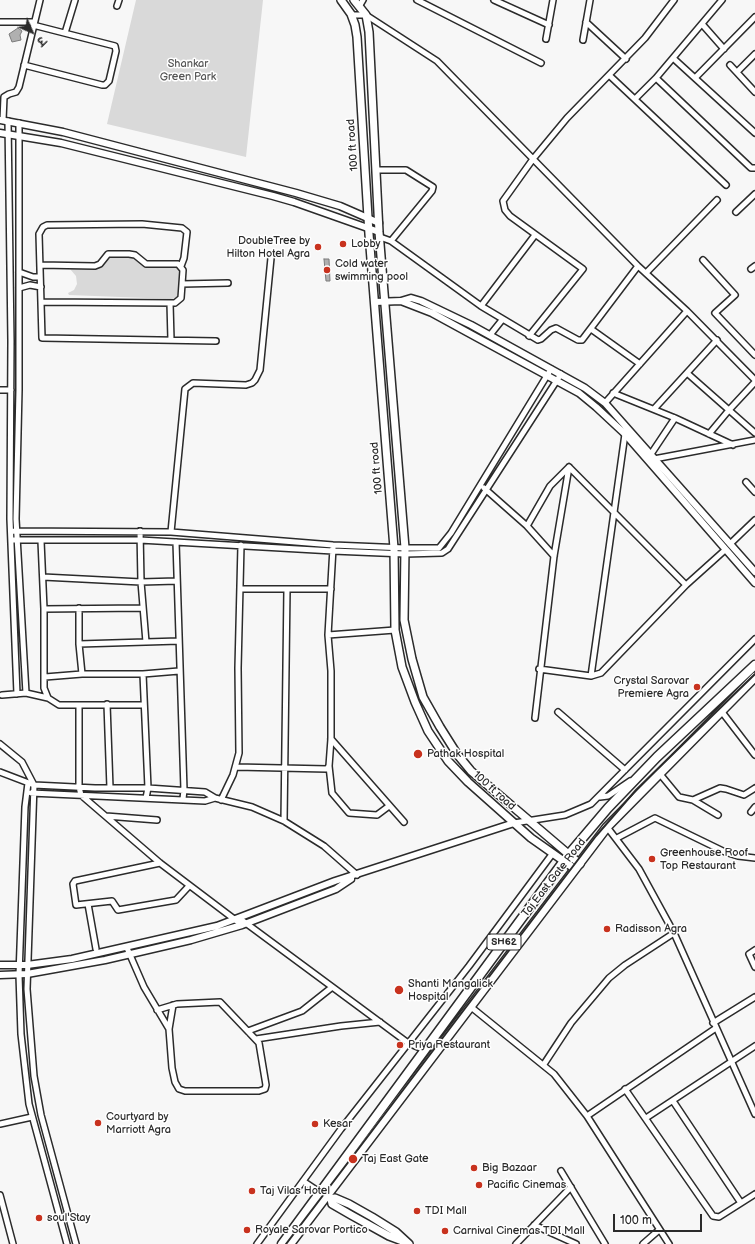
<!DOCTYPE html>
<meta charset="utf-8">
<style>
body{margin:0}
#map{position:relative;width:755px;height:1244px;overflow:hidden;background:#f7f7f7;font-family:"Balsamiq Sans","Playpen Sans Deva",sans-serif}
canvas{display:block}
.north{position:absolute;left:12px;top:12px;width:40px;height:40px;-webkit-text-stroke:3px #fff;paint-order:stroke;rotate:135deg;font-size:11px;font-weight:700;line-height:16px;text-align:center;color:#2b2b2b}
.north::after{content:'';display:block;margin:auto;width:14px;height:18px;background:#2b2b2b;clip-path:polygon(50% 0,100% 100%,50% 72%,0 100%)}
.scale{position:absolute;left:613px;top:1214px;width:89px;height:18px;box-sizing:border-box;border:2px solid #2b2b2b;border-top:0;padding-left:5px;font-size:12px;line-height:14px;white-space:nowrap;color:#2b2b2b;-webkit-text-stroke:3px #fff;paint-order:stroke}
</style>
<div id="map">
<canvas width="755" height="1244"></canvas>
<div class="north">उ</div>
<div class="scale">100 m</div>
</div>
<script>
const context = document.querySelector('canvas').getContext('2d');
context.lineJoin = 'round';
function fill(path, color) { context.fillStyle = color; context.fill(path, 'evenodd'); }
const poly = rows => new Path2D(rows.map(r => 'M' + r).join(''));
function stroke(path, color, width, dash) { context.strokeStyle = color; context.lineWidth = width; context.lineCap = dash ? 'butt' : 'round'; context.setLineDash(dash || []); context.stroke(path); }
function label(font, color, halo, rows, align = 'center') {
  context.font = font + ' "Balsamiq Sans",sans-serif'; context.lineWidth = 3; context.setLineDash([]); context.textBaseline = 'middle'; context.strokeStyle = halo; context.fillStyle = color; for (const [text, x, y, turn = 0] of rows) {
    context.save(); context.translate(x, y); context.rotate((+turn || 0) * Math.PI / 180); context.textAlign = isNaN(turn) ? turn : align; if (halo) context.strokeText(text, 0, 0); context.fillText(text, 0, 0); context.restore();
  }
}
fill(poly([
 [136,0,263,0,246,157,107,124],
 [111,257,135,258,143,266,178,268,180,271,178,297,172,299,69,295,68,293,74,290,77,284,76,276,70,269,101,268]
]), '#d9d9d9');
const water = poly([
 [18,28,22,31,20,35,21,40,12,42,9,34,18,28],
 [324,259,329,259,330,281,326,281,324,259]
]);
fill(water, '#b0b0b0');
stroke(water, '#7b7b7b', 1);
const minor = poly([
 [417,0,541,63],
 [494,0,549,25],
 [360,5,363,0],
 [117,6,119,0],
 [352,15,366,15,437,61,638,266,687,311,755,380],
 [0,22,34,22],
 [586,22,626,59],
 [702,24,724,49],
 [65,33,75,0],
 [546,39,553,0],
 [583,40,590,0],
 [673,58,755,133],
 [24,65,102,85,105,85,109,81,116,51,115,46,33,25],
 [730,65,755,92],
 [737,72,755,54],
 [609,75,726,185],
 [696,77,755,17],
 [656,78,751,168,755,168],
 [635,99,656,78,722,0],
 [3,120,4,97,9,94,16,92,19,87,40,0],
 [8,121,11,341,10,519,17,694],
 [19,123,19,390,16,519,26,693],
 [377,170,406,170,433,187,432,191,391,241],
 [736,212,755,194],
 [535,235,481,306,538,340,541,339,551,330,556,328,578,340,582,340,638,266],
 [380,237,391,241,481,306],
 [703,260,735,295,715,313,755,355],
 [40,265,95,266,100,264,108,254,129,254,135,255,146,264,178,264,183,270,181,298,175,303,41,302],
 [181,266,184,258,187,232,182,228,142,224,47,225,43,227,39,234,42,338,216,341],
 [751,269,755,266],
 [19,272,33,277,40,277],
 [646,273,717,200],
 [182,284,228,283],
 [19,288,30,285,41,287],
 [170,303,171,340],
 [591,329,640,364],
 [490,335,502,320],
 [529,336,583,269,510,216,505,210,503,201,533,159,567,118,645,38,674,0],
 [687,373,755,433],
 [0,390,11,390],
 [613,393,675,418,733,445],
 [605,403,687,311],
 [654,409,717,340],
 [709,434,729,410,755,382],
 [651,454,675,418],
 [654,459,755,440],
 [569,467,686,585],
 [746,482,755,492],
 [484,488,527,526,554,556],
 [527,526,550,486,569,467],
 [11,531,171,532,333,545,405,548,439,548,451,533,551,369],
 [140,531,141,582,146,642],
 [171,532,185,389,193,383,246,385,252,383,255,380,260,370,271,258],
 [11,540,140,540,333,551,405,554,442,553,448,549,561,374],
 [41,541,44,609,44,688,48,698,59,705,143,705],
 [176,542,184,790,183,799],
 [730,544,755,520],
 [43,577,141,582,177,581],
 [240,589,331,589],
 [79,608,79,644,82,674],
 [44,609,143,608],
 [328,635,395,630],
 [79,644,179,641],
 [539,669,591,676,601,673,686,585,725,550],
 [143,674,148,788,146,798],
 [591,676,625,434],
 [45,677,82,674,143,674,179,671],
 [2,695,26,693,48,698],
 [107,704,110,788],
 [79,706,79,787,81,795,160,863,242,925],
 [558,712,625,770],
 [722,712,755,755],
 [535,718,554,556,569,467],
 [331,739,404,822],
 [0,744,22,762,34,785,27,989,34,1076,41,1115,76,1244],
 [329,766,332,793,349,813,377,815,389,806],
 [236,767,327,769,329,766,331,739,331,671,328,635,333,548],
 [0,772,34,785,95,788,148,788,205,792,215,798,252,807,284,821,324,846,357,875],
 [660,774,679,797,693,800,718,815],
 [28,783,25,807,19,975,21,1034,29,1104,67,1244],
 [31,793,205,801,215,798],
 [600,797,608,796,630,781],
 [221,800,233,775,239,753,238,668,241,545],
 [693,800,720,788,726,789,744,795,755,788],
 [751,812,755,807],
 [106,816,157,820],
 [284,821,287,589],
 [514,823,565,815,591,804,755,639],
 [607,827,639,869,674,933,755,1114],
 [617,838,655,818,725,852,738,856,755,858],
 [160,863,75,881,73,884,76,905,112,901,118,910,176,900,189,886],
 [88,904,96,949],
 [239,918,408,1043,425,1050],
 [127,948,144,987,169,1029,172,1068,175,1082,179,1089,185,1091,259,1091,265,1089,266,1085,259,1043,220,1002,177,1004,157,1010],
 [755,950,749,954,755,967],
 [471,1007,554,1074,587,1116,669,1244],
 [713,1023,755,997],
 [169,1029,173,1005],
 [248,1031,302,1011,331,988],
 [256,1039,341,1026,380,1022],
 [544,1064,571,1023,609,978,625,965,674,933],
 [625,1089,713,1216,719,1217,755,1194],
 [673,1101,741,1203],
 [587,1116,716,1028],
 [646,1118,755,1046],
 [0,1124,32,1117],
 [561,1171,605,1244],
 [303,1181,321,1193],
 [0,1195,13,1244],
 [534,1225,576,1244],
 [257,1244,341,1129,469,966,553,853],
 [516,1244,571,1187],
 [643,1244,659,1230]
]);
const tertiary = poly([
 [0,120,63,132,296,193,340,206,379,223],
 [0,133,61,143,273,196,294,202,379,232],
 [401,301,432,313,476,337,579,393,596,407,625,434,755,583],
 [375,302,401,301,411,298,421,301,471,325,585,388,605,403,755,572],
 [0,965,27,965,72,959,217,926,335,881,514,823],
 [0,975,27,974,105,960,191,940,242,925,336,889,351,879]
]);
const secondary = poly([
 [341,0,351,14,355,25,357,37,369,234,394,548,395,630,402,667,415,702,428,731,448,761,468,782,531,838,575,869],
 [354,0,366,15,369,32,379,232,405,548,404,620,412,659,423,697,440,727,457,754,471,771,580,864],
 [323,1194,331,1199,335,1198,349,1204,372,1217,396,1232,409,1244],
 [331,1199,332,1204,351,1215,389,1236,405,1242]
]);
const primary = poly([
 [282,1244,569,854,608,808,657,757,755,665],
 [290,1244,607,827,755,677]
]);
stroke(minor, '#2b2b2b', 8);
stroke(tertiary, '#2b2b2b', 9);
stroke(secondary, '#2b2b2b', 10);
stroke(primary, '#2b2b2b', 11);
stroke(minor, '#fff', 5);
stroke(tertiary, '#fff', 6);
stroke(secondary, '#fff', 7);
stroke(primary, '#fff', 8);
stroke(poly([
 [286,1244,596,836,636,790,755,674]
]), '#2b2b2b', 2);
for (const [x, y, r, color] of [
 [343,244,4,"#c8321e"],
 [318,247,4,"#c8321e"],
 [327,270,4,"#c8321e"],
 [697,687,4,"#c8321e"],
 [418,754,5,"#c8321e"],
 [652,859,4,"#c8321e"],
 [607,929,4,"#c8321e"],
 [399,990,5,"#c8321e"],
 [400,1045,4,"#c8321e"],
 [98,1123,4,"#c8321e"],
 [315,1124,4,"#c8321e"],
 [353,1159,5,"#c8321e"],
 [474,1168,4,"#c8321e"],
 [479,1185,4,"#c8321e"],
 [252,1191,4,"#c8321e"],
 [417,1211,4,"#c8321e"],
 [39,1218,4,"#c8321e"],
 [247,1230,4,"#c8321e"],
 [445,1231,4,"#c8321e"]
]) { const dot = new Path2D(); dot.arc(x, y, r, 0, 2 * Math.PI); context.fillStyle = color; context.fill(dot); stroke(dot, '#fff', 1.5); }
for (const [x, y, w] of [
 [504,942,34]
]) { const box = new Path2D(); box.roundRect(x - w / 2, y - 8, w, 16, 3); context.fillStyle = '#fff'; context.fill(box); stroke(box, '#2b2b2b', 1); }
label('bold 10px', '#2b2b2b', null, [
 ["SH62",504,942]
]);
label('11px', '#565656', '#fff', [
 ["Shankar",188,64],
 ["Green Park",188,77]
]);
label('11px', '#2b2b2b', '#fff', [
 ["100 ft road",353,145,-94],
 ["100 ft road",377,468,-95],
 ["100 ft road",494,791,42],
 ["Taj East Gate Road",554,878,-52]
]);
label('11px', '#2b2b2b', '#fff', [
 ["DoubleTree by",310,241,"right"],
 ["Hilton Hotel Agra",310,254,"right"],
 ["Lobby",351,244],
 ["Cold water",335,264],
 ["swimming pool",335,277],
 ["Crystal Sarovar",689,681,"right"],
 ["Premiere Agra",689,694,"right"],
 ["Pathak Hospital",427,754],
 ["Greenhouse Roof",660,853],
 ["Top Restaurant",660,866],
 ["Radisson Agra",615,929],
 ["Shanti Mangalick",408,984],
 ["Hospital",408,997],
 ["Priya Restaurant",408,1045],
 ["Courtyard by",106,1117],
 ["Marriott Agra",106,1130],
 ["Kesar",323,1124],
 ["Taj East Gate",362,1159],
 ["Big Bazaar",482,1168],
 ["Pacific Cinemas",487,1185],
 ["Taj Vilas Hotel",260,1191],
 ["TDI Mall",425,1211],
 ["soul'Stay",47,1218],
 ["Royale Sarovar Portico",255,1230],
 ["Carnival Cinemas TDI Mall",453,1231]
], 'left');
</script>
